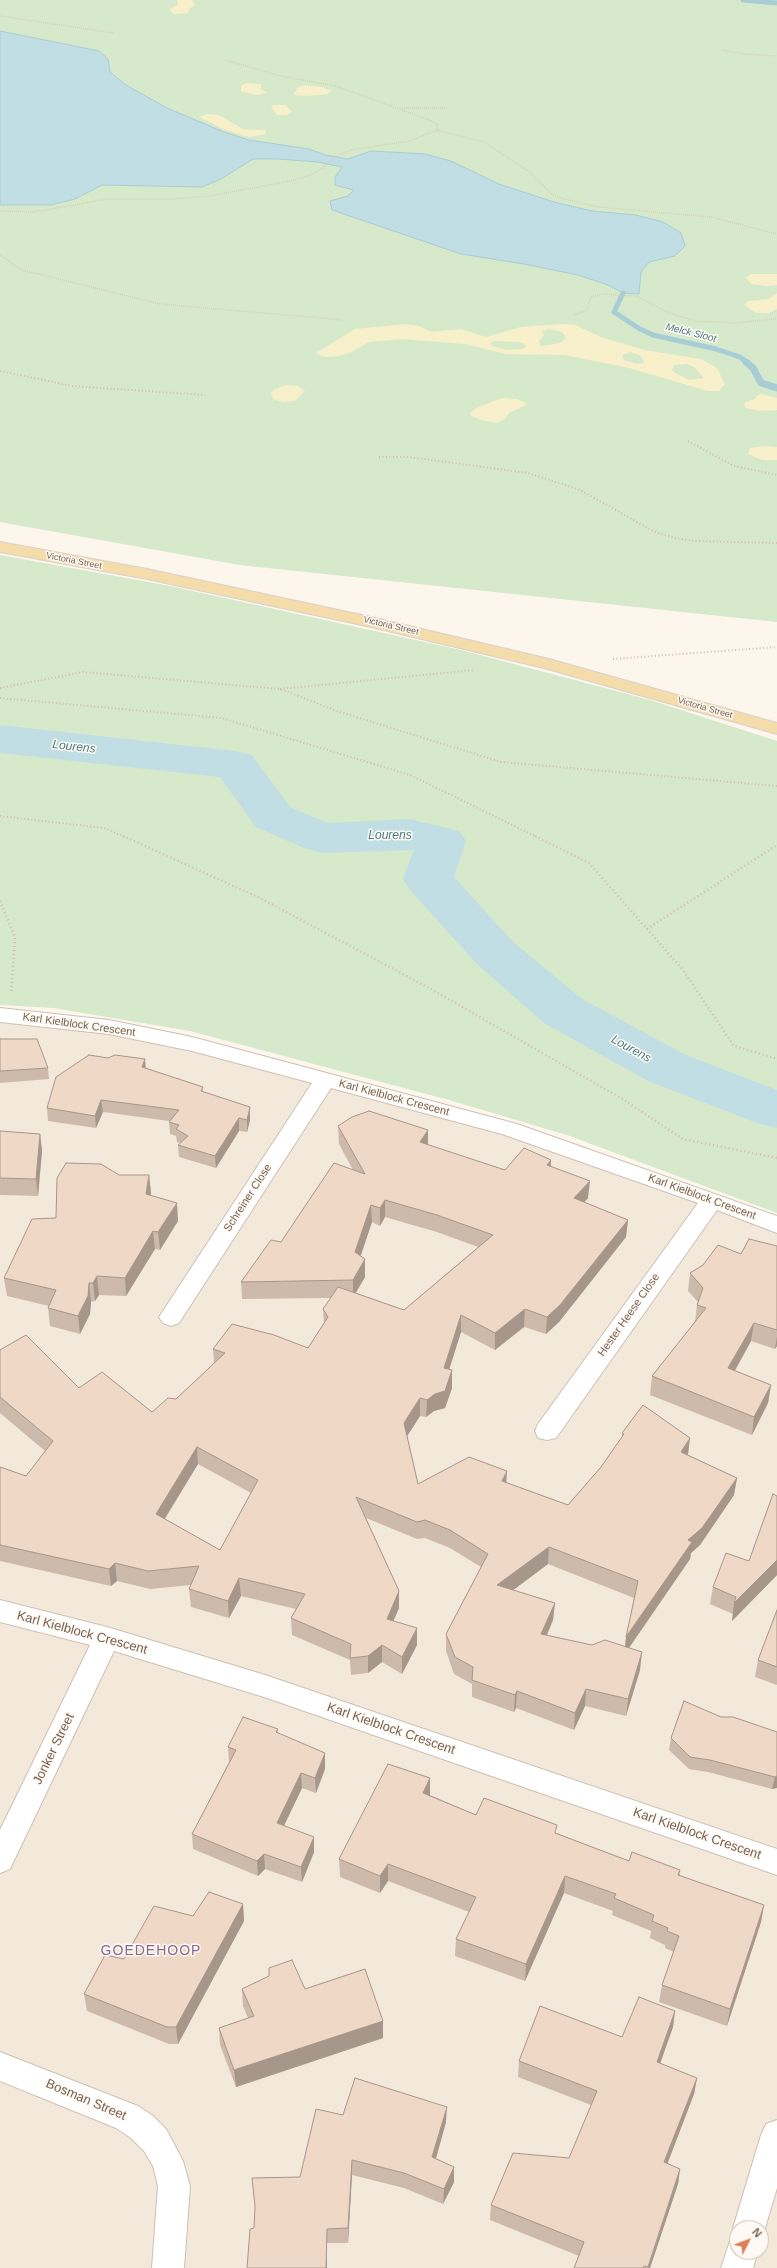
<!DOCTYPE html>
<style>
body{margin:0}
#map{position:relative;width:777px;height:2268px;overflow:hidden;background:#fcf6ed;font-family:Arial,sans-serif}
canvas{display:block}
.north{position:absolute;left:729px;top:2220px;width:40px;height:40px;box-sizing:border-box;background:#fefaf3;border:1px solid #c8bcb2;border-radius:50%;rotate:48deg;font-size:11px;font-weight:700;line-height:16px;text-align:center;color:#765f50}
.north::after{content:'';display:block;margin:auto;width:14px;height:18px;background:#db7e5c;clip-path:polygon(50% 0,100% 100%,50% 72%,0 100%)}
</style>
<div id="map">
<canvas width="777" height="2268"></canvas>
<div class="north">N</div>
</div>
<script>
const context = document.querySelector('canvas').getContext('2d');
context.lineJoin = 'round';
function fill(path, color) { context.fillStyle = color; context.fill(path, 'evenodd'); }
const poly = rows => new Path2D(rows.map(r => 'M' + r).join(''));
function stroke(path, color, width, dash) { context.strokeStyle = color; context.lineWidth = width; context.lineCap = dash ? 'butt' : 'round'; context.setLineDash(dash || []); context.stroke(path); }
function label(font, color, halo, rows, align = 'center') {
  context.font = font + ' Arial,sans-serif'; context.lineWidth = 3; context.setLineDash([]); context.textBaseline = 'middle'; context.strokeStyle = halo; context.fillStyle = color; for (const [text, x, y, turn = 0] of rows) {
    context.save(); context.translate(x, y); context.rotate((+turn || 0) * Math.PI / 180); context.textAlign = isNaN(turn) ? turn : align; if (halo) context.strokeText(text, 0, 0); context.fillText(text, 0, 0); context.restore();
  }
}
fill(poly([
 [0,1014,109,1026,509,1128,777,1225,777,2268,0,2268],
 [737,2228,761,2228,761,2252,737,2252]
]), '#f3e9db');
fill(poly([
 [0,0,777,0,777,622,240,565,0,522],
 [0,555,170,586,461,650,650,700,777,741,777,1213,567,1135,449,1100,190,1031,53,1008,0,1005]
]), '#d6e9cb');
fill(poly([
 [177,0,192,0,195,5,189,9,188,13,174,14,169,9,178,5],
 [246,83,261,84,261,89,267,93,256,95,241,91,241,86],
 [305,85,322,87,331,91,328,94,309,96,294,95,297,88],
 [274,105,286,105,292,112,287,115,277,115,271,107],
 [207,114,219,115,243,129,265,130,266,134,249,137,223,129,199,117],
 [751,274,777,274,777,285,766,286,752,284,745,278],
 [777,293,777,309,769,313,756,313,744,305,748,301,769,299],
 [406,324,419,326,431,332,461,329,486,337,521,327,562,324,575,325,601,337,644,350,701,359,717,368,725,384,719,391,708,391,629,368,565,355,506,354,465,344,402,339,369,342,352,352,339,356,324,357,316,353,355,329],
 [549,329,562,332,566,338,560,343,541,346,539,341,544,335,542,331],
 [496,341,519,342,525,344,526,347,521,349,506,350,490,345,492,342],
 [631,352,641,356,644,363,637,364,624,360,622,355],
 [687,364,694,367,704,378,689,380,672,371,674,365],
 [286,385,298,386,305,391,295,401,283,402,273,399,271,393,275,389],
 [761,394,777,398,777,410,759,411,746,408,744,404,745,402,755,399,756,396],
 [502,398,517,399,526,403,526,405,509,413,505,419,497,423,485,421,471,416,470,413,476,408],
 [764,446,777,447,777,460,762,460,748,454,750,448]
]), '#f8f0ca');
const water = poly([
 [0,31,99,51,108,59,110,72,126,85,167,108,224,132,249,140,309,149,325,155,348,159,371,151,425,154,451,161,499,184,554,202,592,211,636,215,663,222,681,233,685,246,675,256,649,262,641,272,639,294,623,293,608,285,578,275,524,264,461,254,332,210,330,201,348,196,354,190,335,185,335,177,342,167,318,162,278,159,253,159,221,179,202,187,102,185,75,199,51,205,0,205,0,31]
]);
fill(water, '#c2dee5');
stroke(water, '#a9cdd6', 1);
stroke(poly([
 [743,0,777,3],
 [623,293,614,312,640,329,653,335,716,349,740,357,747,363]
]), '#a9cdd6', 5);
stroke(poly([
 [746,362,753,368,761,383,777,388]
]), '#a9cdd6', 7);
fill(poly([
 [0,725,235,751,252,755,290,807,328,823,409,819,459,831,466,841,454,877,513,942,582,999,686,1055,777,1090,777,1128,757,1123,648,1081,544,1023,477,964,410,890,403,879,414,850,321,853,304,848,256,827,220,777,0,753,0,725]
]), '#c2dee5');
const minor = poly([
 [0,1008,109,1020,192,1037,517,1124,777,1216,777,1233,717,1210,556,1438,547,1440,538,1438,535,1431,538,1424,698,1203,502,1134,331,1088,179,1323,171,1326,163,1323,159,1317,163,1311,312,1083,192,1051,109,1034,0,1022,0,1008],
 [0,1600,107,1627,265,1675,777,1849,777,1875,264,1697,114,1651,10,1869,0,1873,0,1830,90,1645,0,1622,0,1600],
 [0,2052,138,2106,153,2116,166,2129,183,2161,190,2186,184,2268,152,2268,158,2186,153,2166,144,2151,131,2138,116,2128,0,2081,0,2052],
 [777,2120,777,2188,765,2228,761,2238,761,2228,737,2228,737,2252,758,2252,753,2268,721,2268,730,2241,737,2238,733,2228,761,2135,766,2124,777,2120]
]);
const major = poly([
 [0,542,147,569,371,617,549,659,777,723,777,734,544,668,371,627,147,579,0,552,0,542]
]);
stroke(minor, '#cebfb2', 2);
stroke(major, '#d9d2ce', 2);
stroke(poly([
 [0,16,114,33],
 [722,50,743,54,777,56],
 [400,108,448,108],
 [437,130,484,142,528,171,552,194,564,199,599,207,711,217,777,234],
 [0,211,34,212,108,199,174,199,210,196,295,180,310,175,323,168,336,156,351,150,410,141,437,130,438,125,432,121,336,86,281,76,225,60],
 [0,255,22,270,160,304,344,320],
 [574,315,586,311,591,297,601,294,636,296,669,313,695,321,733,323,777,319]
]), '#d5bca8', 1.5, [0.5, 1.5]);
stroke(poly([
 [0,371,72,386,205,395],
 [688,441,734,466,777,475],
 [379,457,409,457,528,473,580,490,655,532,675,538,694,541,777,543],
 [613,659,777,647],
 [0,688,83,672,280,689,337,711,501,762,777,786],
 [280,689,474,670],
 [0,698,222,718,410,775,537,837],
 [0,816,104,828,125,837]
]), '#d5bca8', 2, [1, 2.5]);
stroke(poly([
 [123,836,258,897,431,989,624,1100,683,1139,777,1158],
 [535,836,589,863,683,970,734,1046,777,1059],
 [0,901,15,937,11,993],
 [647,929,777,845]
]), '#d5bca8', 2.5, [1, 3]);
fill(minor, '#fff');
fill(major, '#f4dcab');
fill(poly([
 [0,1039,48,1068,49,1079,0,1083],
 [146,1068,203,1087,203,1092,250,1120,247,1132,239,1131,216,1168,179,1157,178,1145,180,1143,177,1142,176,1136,170,1134,169,1121,103,1112,96,1128,48,1121,47,1108],
 [338,1126,428,1145,505,1170,550,1166,588,1198,584,1202,628,1220,626,1237,559,1322,546,1334,524,1327,495,1350,461,1332,449,1369,452,1388,445,1408,434,1411,426,1417,420,1416,407,1436,418,1484,507,1483,568,1505,601,1467,622,1437,622,1433,688,1455,737,1478,734,1495,700,1545,691,1553,690,1559,629,1648,640,1670,626,1716,585,1706,574,1730,516,1708,514,1712,472,1697,472,1684,454,1674,446,1651,446,1634,481,1567,450,1548,425,1538,417,1539,366,1518,399,1591,399,1608,393,1621,417,1645,402,1674,382,1662,368,1673,351,1675,350,1660,292,1635,291,1618,296,1609,241,1596,229,1618,191,1607,189,1589,191,1585,150,1589,117,1581,111,1586,0,1561,0,1467,26,1476,45,1451,0,1413,0,1350,79,1388,152,1412,176,1399,214,1364,213,1349,308,1348,324,1323,323,1309,331,1298,242,1299,241,1282,353,1170,339,1144],
 [385,1217,437,1232,478,1247,404,1310,356,1293,365,1277,365,1259,360,1256,372,1222,380,1226],
 [198,1464,251,1493,220,1550,165,1519],
 [548,1564,634,1598,625,1647,592,1645,547,1635,553,1620,555,1603,513,1590],
 [0,1131,40,1134,42,1151,38,1196,0,1195],
 [119,1175,149,1175,151,1193,151,1195,178,1221,160,1250,155,1249,126,1296,99,1295,95,1301,91,1302,90,1314,80,1334,50,1326,48,1308,49,1306,7,1296,4,1278,56,1218],
 [777,1246,777,1346,775,1349,751,1341,735,1371,771,1385,768,1403,752,1435,650,1395,652,1376,695,1322,697,1305,698,1302,688,1291,690,1273,703,1265,741,1254],
 [777,1496,777,1575,732,1621,733,1614,710,1604,713,1587,749,1561],
 [777,1610,777,1685,755,1677,758,1660],
 [721,1717,777,1732,777,1788,772,1789,708,1772,689,1769,669,1750,671,1738],
 [278,1729,278,1733,325,1769,316,1793,302,1788,284,1826,314,1852,302,1882,265,1869,258,1876,193,1849,192,1834,229,1762,228,1747],
 [430,1778,430,1795,476,1815,556,1833,629,1861,680,1870,680,1876,764,1905,761,1922,727,2026,659,2002,662,1985,674,1952,665,1948,665,1945,650,1938,651,1931,612,1915,613,1911,564,1893,525,1981,455,1956,456,1939,469,1912,388,1881,380,1893,340,1877,339,1859],
 [243,1904,244,1921,178,2044,169,2044,87,2011,84,1994,124,1959,193,1916],
 [242,1989,305,1989,383,2038,236,2087,220,2045,219,2028,248,2018,243,2006],
 [675,2011,673,2027,660,2063,697,2078,694,2094,667,2163,680,2169,678,2184,650,2268,574,2268,579,2256,490,2220,491,2205,569,2158,591,2105,518,2077,519,2061,622,2037],
 [343,2115,446,2122,436,2159,454,2167,454,2182,443,2204,404,2188,352,2175,348,2243,327,2243,327,2268,247,2268,254,2228,255,2210,252,2178,300,2177]
]), '#cebaaa');
fill(poly([
 [145,1059,146,1071,142,1067],
 [101,1100,103,1112,96,1128,95,1116],
 [250,1107,250,1120,247,1132,247,1120],
 [239,1118,239,1131,216,1168,215,1156],
 [428,1130,428,1147,420,1142],
 [40,1134,42,1151,38,1196,36,1179],
 [551,1160,550,1177,547,1165],
 [149,1175,151,1193,148,1212,146,1194],
 [590,1181,588,1198,573,1215,574,1198],
 [385,1200,385,1217,380,1226,380,1208],
 [177,1203,178,1221,160,1250,158,1232],
 [371,1205,372,1222,356,1270,355,1252],
 [628,1220,626,1237,559,1322,546,1334,547,1317],
 [153,1231,155,1249,126,1296,125,1278],
 [365,1259,365,1277,353,1297,353,1280],
 [97,1276,99,1295,95,1301,93,1283],
 [89,1283,91,1302,90,1314,80,1334,78,1316],
 [525,1309,524,1327,495,1350,495,1333],
 [461,1315,461,1332,444,1386,444,1368],
 [754,1323,751,1341,726,1386,728,1368],
 [777,1336,777,1346,775,1349],
 [452,1370,452,1388,445,1408,434,1411,426,1417,427,1400],
 [771,1385,768,1403,752,1435,754,1417],
 [420,1398,420,1416,404,1441,404,1423],
 [690,1438,688,1455,681,1452],
 [197,1447,198,1464,157,1531,156,1514],
 [507,1471,506,1489,502,1481],
 [737,1478,734,1495,700,1545,691,1553,690,1559,624,1655,626,1637,688,1540],
 [549,1547,548,1564,496,1603,497,1585],
 [777,1560,777,1575,732,1621,734,1603],
 [115,1563,117,1581,111,1586,109,1569],
 [239,1578,241,1596,229,1618,228,1601],
 [399,1591,399,1608,387,1636,387,1619],
 [555,1603,553,1620,540,1651,541,1634],
 [417,1628,417,1645,402,1674,402,1657],
 [382,1645,382,1662,368,1673,368,1656],
 [642,1652,640,1670,626,1716,628,1699],
 [586,1689,585,1706,574,1730,575,1713],
 [517,1691,516,1708,514,1712,515,1695],
 [325,1753,325,1769,316,1793,315,1778],
 [301,1773,302,1788,278,1838,277,1823],
 [777,1776,777,1788,772,1789,775,1777],
 [430,1778,430,1796,423,1793],
 [314,1837,314,1852,302,1882,301,1867],
 [264,1854,265,1869,258,1876,257,1861],
 [388,1864,388,1881,380,1893,380,1876],
 [565,1876,564,1893,525,1981,526,1964],
 [243,1904,244,1921,178,2044,176,2027],
 [764,1905,761,1922,727,2026,730,2009],
 [675,2011,673,2027,655,2078,657,2062],
 [383,2021,383,2038,236,2087,234,2070],
 [697,2078,694,2094,662,2178,664,2162],
 [447,2107,446,2122,432,2172,432,2157],
 [352,2160,352,2175,348,2243,348,2228],
 [454,2167,454,2182,443,2204,444,2189],
 [680,2169,678,2184,650,2268,648,2268],
 [327,2229,327,2268,326,2268]
]), '#a7978b');
const building = poly([
 [0,1039,37,1039,48,1068,0,1071,0,1039],
 [89,1055,108,1058,115,1055,145,1059,142,1067,203,1087,201,1091,250,1107,247,1120,239,1118,215,1156,178,1145,188,1136,176,1129,179,1125,169,1122,179,1110,101,1100,95,1116,47,1108,56,1077,89,1055],
 [369,1111,428,1130,420,1142,505,1170,524,1148,551,1160,547,1165,590,1181,574,1198,628,1220,560,1305,547,1317,525,1309,495,1333,461,1315,444,1368,452,1370,445,1391,435,1394,427,1400,420,1398,404,1423,418,1484,469,1457,507,1471,502,1481,568,1505,601,1467,624,1434,622,1433,643,1405,690,1438,681,1452,737,1478,702,1528,688,1540,692,1542,626,1637,638,1581,549,1547,497,1585,555,1603,541,1634,592,1645,605,1640,642,1652,628,1699,586,1689,575,1713,517,1691,515,1695,472,1680,473,1667,455,1657,446,1634,488,1554,450,1530,425,1520,417,1522,356,1497,399,1591,387,1619,417,1628,402,1657,382,1645,368,1656,350,1658,351,1644,291,1618,305,1594,239,1578,228,1601,189,1589,199,1566,148,1571,115,1563,109,1569,0,1545,0,1467,26,1476,53,1441,0,1397,0,1350,26,1335,79,1388,102,1372,152,1412,168,1398,176,1399,225,1353,213,1349,232,1324,274,1335,308,1348,328,1317,323,1309,338,1287,404,1310,493,1235,437,1215,385,1200,380,1208,371,1205,355,1252,365,1259,353,1280,241,1282,271,1240,281,1242,334,1163,365,1174,338,1126,352,1117,369,1111],
 [197,1447,258,1480,220,1550,156,1514,197,1447],
 [0,1131,40,1134,36,1179,0,1178,0,1131],
 [66,1163,101,1164,119,1175,149,1175,146,1194,177,1203,158,1232,153,1231,125,1278,97,1276,93,1283,89,1283,88,1296,78,1316,48,1308,56,1290,4,1278,32,1219,56,1218,57,1178,66,1163],
 [749,1239,777,1246,777,1330,754,1323,728,1368,771,1385,754,1417,652,1376,706,1308,697,1305,703,1288,690,1273,703,1265,718,1245,741,1254,749,1239],
 [773,1494,777,1496,777,1560,734,1603,736,1597,713,1587,726,1553,749,1561,773,1494],
 [777,1610,777,1667,758,1660,777,1610],
 [684,1701,721,1717,733,1717,777,1732,777,1776,775,1777,710,1760,690,1757,671,1738,684,1701],
 [243,1717,278,1729,276,1732,325,1753,315,1778,301,1773,277,1823,314,1837,301,1867,264,1854,257,1861,192,1834,236,1750,228,1747,243,1717],
 [388,1764,430,1778,423,1793,476,1815,484,1798,557,1825,555,1833,629,1861,632,1852,680,1870,678,1875,764,1905,730,2009,662,1985,679,1936,667,1931,668,1928,652,1921,654,1915,614,1898,616,1894,565,1876,526,1964,456,1939,476,1897,388,1864,380,1876,339,1859,388,1764],
 [209,1892,243,1904,176,2027,167,2027,84,1994,105,1955,124,1959,154,1906,193,1916,209,1892],
 [292,1960,305,1989,365,1969,383,2021,234,2070,219,2028,254,2016,242,1989,269,1976,269,1968,292,1960],
 [639,1997,675,2011,657,2062,697,2078,664,2162,680,2169,648,2267,644,2266,643,2268,574,2268,584,2242,491,2205,513,2153,569,2158,597,2091,519,2061,540,2006,622,2037,639,1997],
 [355,2078,447,2107,432,2157,454,2167,444,2189,404,2173,352,2160,348,2228,327,2229,326,2268,247,2268,250,2229,254,2228,255,2206,252,2178,300,2177,316,2109,343,2115,355,2078]
]);
fill(building, '#efd8c6');
stroke(building, '#a7978b', 1);
label('9px', '#765f50', '#fefaf3', [
 ["Victoria Street",74,561,11],
 ["Victoria Street",391,626,13],
 ["Victoria Street",705,708,16]
]);
label('italic 10px', '#4b7a87', '#fefaf3', [
 ["Melck Sloot",691,333,14]
]);
label('11px', '#765f50', '#fefaf3', [
 ["Karl Kielblock Crescent",79,1025,8],
 ["Karl Kielblock Crescent",394,1098,15],
 ["Karl Kielblock Crescent",702,1197,20],
 ["Schreiner Close",248,1198,-57],
 ["Hester Heese Close",629,1315,-55]
]);
label('italic 12px', '#4b7a87', '#fefaf3', [
 ["Lourens",74,747,6],
 ["Lourens",390,836],
 ["Lourens",631,1049,29]
]);
label('13px', '#765f50', '#fefaf3', [
 ["Karl Kielblock Crescent",82,1633,15],
 ["Karl Kielblock Crescent",391,1729,19],
 ["Jonker Street",54,1749,-64],
 ["Karl Kielblock Crescent",697,1834,19],
 ["Bosman Street",86,2100,23]
]);
context.letterSpacing = '1px';
label('14px', '#856891', '#fefaf3', [
 ["GOEDEHOOP",151,1951]
]);
context.letterSpacing = '0px';
</script>
